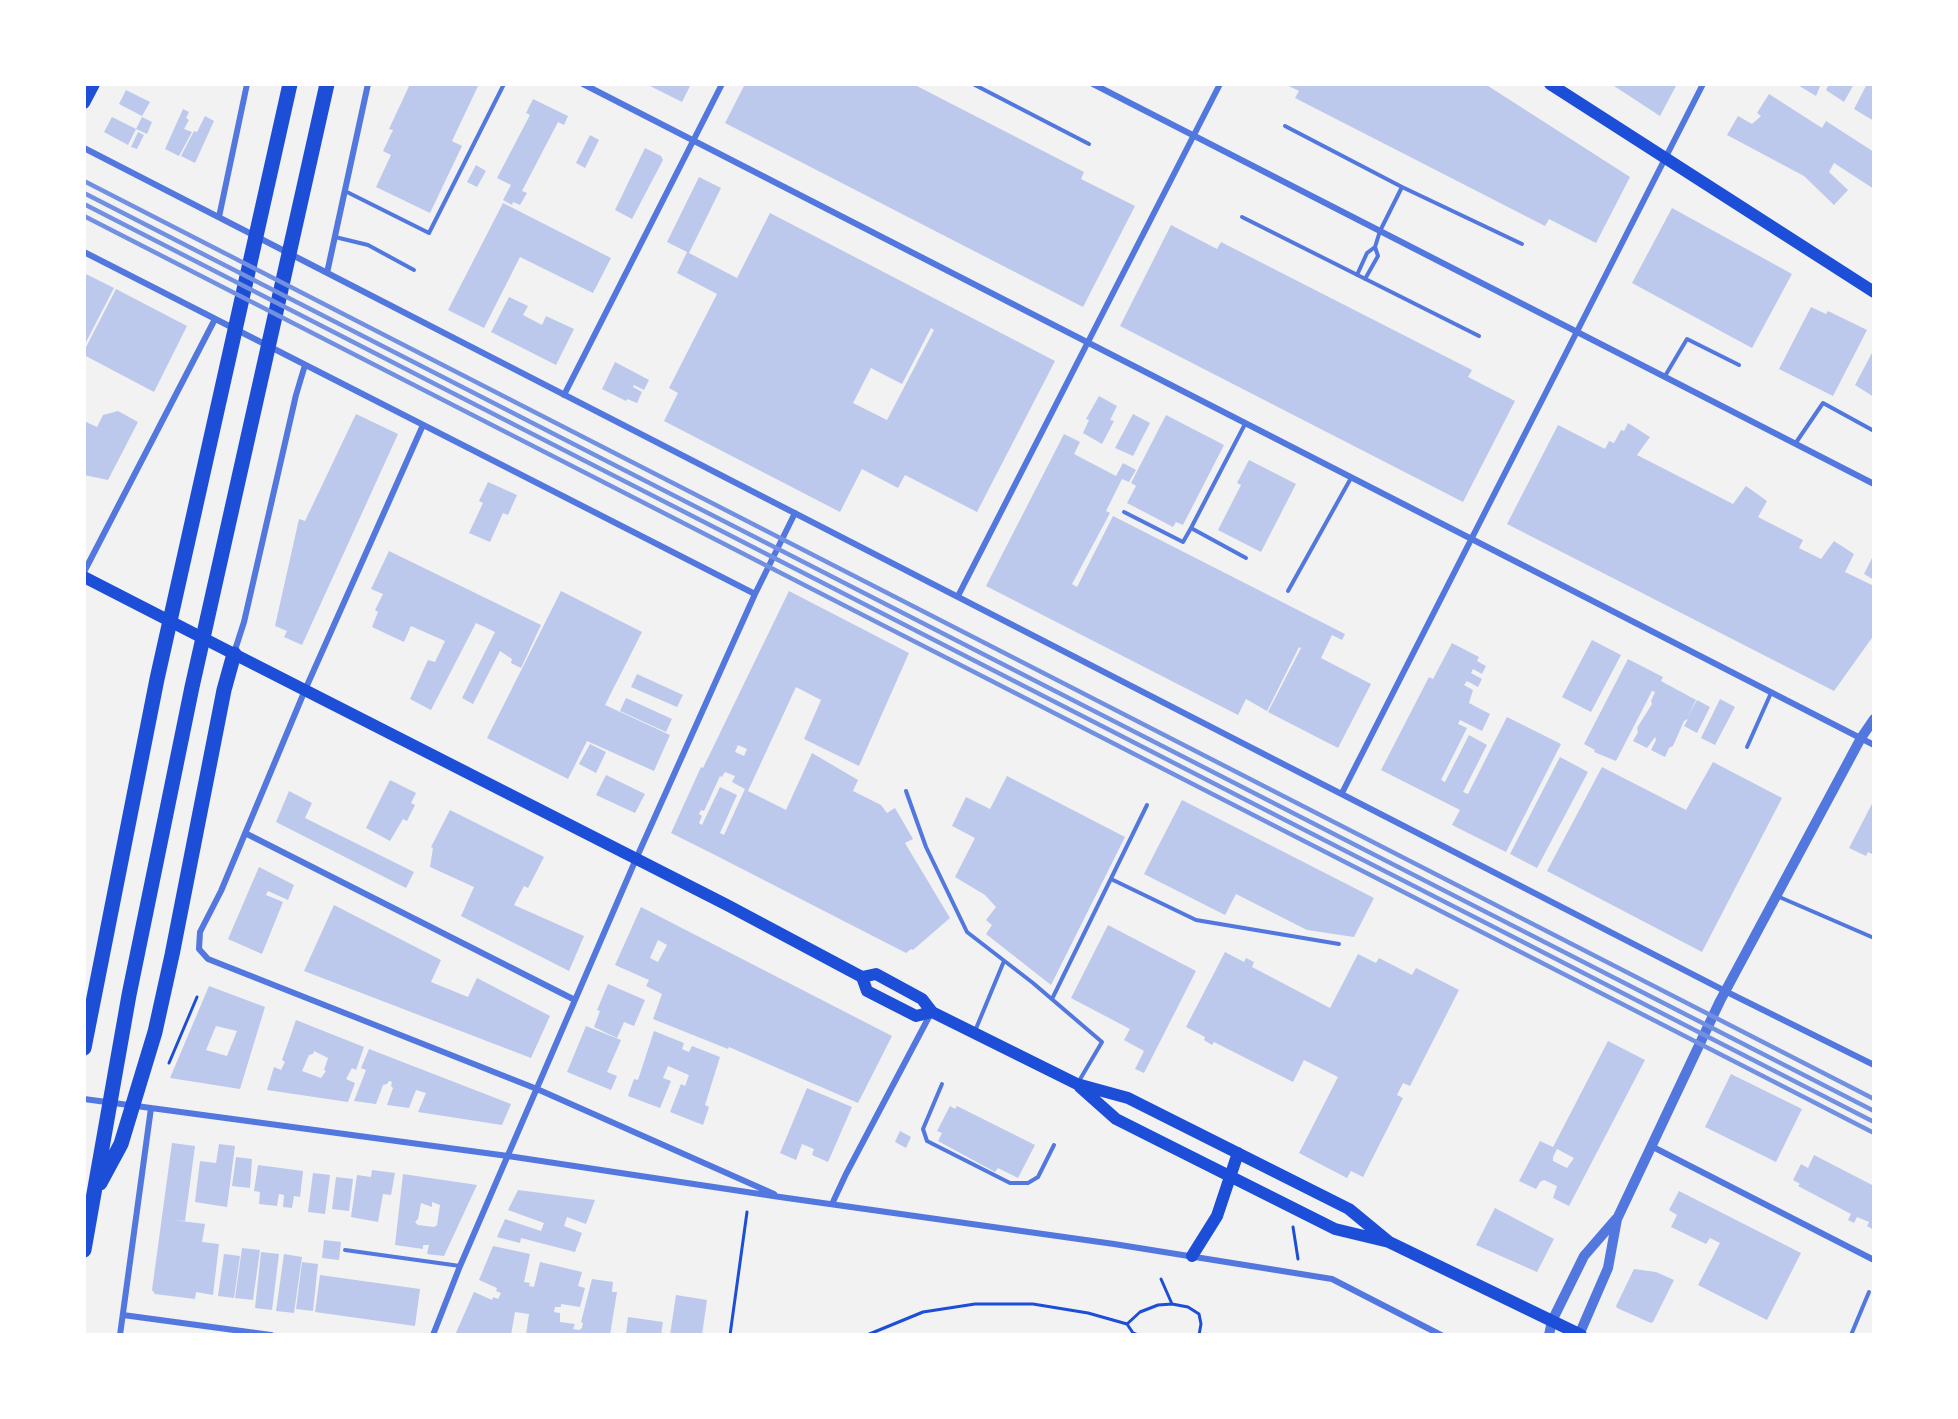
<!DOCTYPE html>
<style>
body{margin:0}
#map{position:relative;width:1958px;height:1419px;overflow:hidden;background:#f2f2f2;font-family:Rubik,sans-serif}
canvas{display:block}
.frame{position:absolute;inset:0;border:86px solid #fff;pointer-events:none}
</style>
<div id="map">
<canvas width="1958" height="1419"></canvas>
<div class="frame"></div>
</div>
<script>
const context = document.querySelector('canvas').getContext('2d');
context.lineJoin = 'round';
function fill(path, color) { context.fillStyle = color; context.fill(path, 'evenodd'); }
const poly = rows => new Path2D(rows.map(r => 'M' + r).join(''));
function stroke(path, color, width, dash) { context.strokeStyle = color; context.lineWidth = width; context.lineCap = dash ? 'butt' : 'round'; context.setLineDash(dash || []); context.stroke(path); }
fill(poly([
 [410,84,479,84,452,141,462,146,430,213,376,187,391,155,383,151,393,130,389,129],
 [646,84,691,84,682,102],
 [745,84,913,84,1084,172,1081,179,1135,206,1083,307,725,123],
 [1285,84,1485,84,1630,177,1596,243,1549,219,1545,226,1295,98,1299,91],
 [1611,84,1677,84,1660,116],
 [1796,84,1821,84,1816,96],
 [1829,84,1854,84,1844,102,1826,90],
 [1867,84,1874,84,1874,121,1854,109],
 [126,90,150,102,142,116,119,104],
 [1769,94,1822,128,1826,121,1874,152,1874,189,1834,163,1829,172,1848,190,1834,205,1804,176,1727,135,1738,116,1752,124,1761,116,1757,113],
 [533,99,568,116,564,125,558,122,522,191,527,193,520,205,513,202,512,205,503,200,511,185,497,178,530,115,526,113],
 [183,109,189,112,186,118,189,120,184,129,192,132,179,156,165,149],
 [205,116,214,121,195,163,181,156,194,131,197,132],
 [112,117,136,129,128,145,104,132],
 [142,117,152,122,147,134,136,129],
 [138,132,144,135,137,149,131,147],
 [590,135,599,140,585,168,576,163],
 [645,148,661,156,663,160,632,219,615,210],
 [476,165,486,171,477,187,467,182],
 [699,177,721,188,689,253,737,278,770,213,1055,361,977,512,905,475,898,488,862,469,840,512,664,421,678,393,669,388,717,294,677,273,687,252,667,242],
 [931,328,934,330,887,420,853,403,871,368,902,384],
 [503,203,611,258,593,293,520,257,484,328,448,310],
 [1672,208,1792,274,1752,348,1632,283],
 [1171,225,1217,249,1221,242,1472,370,1468,377,1515,401,1463,502,1120,326],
 [84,273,114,288,84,346],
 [116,289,187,326,154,392,84,355,84,351],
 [509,297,528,306,523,315,542,325,546,316,574,329,556,365,491,332],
 [1811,307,1826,314,1828,311,1867,330,1833,396,1779,369],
 [1874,349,1874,397,1855,385],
 [615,362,649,380,644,390,634,385,633,387,642,392,637,403,627,399,626,401,602,389],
 [1099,396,1117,406,1110,420,1114,421,1102,444,1083,433,1089,420,1086,419],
 [118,411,138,422,108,480,84,475,84,421,97,427,103,415],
 [356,414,398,434,302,645,284,637,287,631,275,626,299,519,305,521],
 [1133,414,1150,423,1133,456,1115,448],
 [1166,415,1224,445,1183,525,1176,522,1173,527,1127,503,1136,486,1131,483],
 [1628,423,1650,437,1637,455,1733,504,1746,486,1767,501,1758,517,1803,540,1799,548,1821,559,1834,541,1854,554,1845,572,1874,586,1874,635,1834,691,1507,524,1558,425,1605,449,1609,441,1614,443,1621,430,1624,431],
 [1064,434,1080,442,1074,454,1116,476,1123,463,1136,470,1129,482,1122,479,1106,511,1110,513,1072,584,1077,587,1113,516,1345,634,1342,640,1332,635,1321,658,1371,684,1338,748,1268,712,1301,648,1299,647,1267,711,1246,699,1238,715,986,586],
 [1249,460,1296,484,1261,552,1218,530,1241,485,1237,483],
 [488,482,517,495,508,515,503,513,490,542,469,533,483,503,479,501],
 [389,551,541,625,521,668,511,663,512,659,500,651,473,704,462,698,495,632,476,623,431,710,410,699,428,660,435,662,445,641,411,626,404,642,372,627,378,612,375,610,383,594,371,589],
 [1874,554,1874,580,1864,574],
 [561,591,642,632,605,705,670,735,654,771,587,741,568,779,487,738],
 [789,591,909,653,859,766,804,739,821,700,796,687,748,791,786,810,812,753,858,780,853,791,881,805,887,813,895,808,913,839,905,843,950,918,913,950,911,949,906,953,715,855,719,847,715,855,671,833,701,767,703,768],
 [738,745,747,749,744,756,735,752],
 [725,772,735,776,732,782,745,789,724,835,720,833,737,795,720,787,702,825,699,823,702,816,699,814,701,810,704,811,720,776,722,777],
 [1592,640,1621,655,1591,712,1562,697],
 [1452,643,1479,657,1477,661,1486,666,1482,674,1473,669,1471,673,1482,679,1478,687,1467,681,1464,685,1473,690,1469,703,1490,714,1482,731,1460,720,1458,724,1467,728,1441,780,1445,782,1469,735,1487,745,1463,792,1468,794,1507,717,1561,744,1506,852,1452,825,1460,810,1381,770,1429,677,1433,679],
 [1628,659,1663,677,1661,681,1696,700,1687,718,1697,700,1710,707,1697,733,1684,726,1688,719,1684,721,1673,746,1669,748,1665,757,1651,750,1656,740,1655,737,1647,748,1633,741,1638,732,1637,728,1652,704,1651,701,1655,692,1652,691,1616,761,1594,752,1595,750,1584,744],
 [637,674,683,695,677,707,631,687],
 [626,698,672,719,666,732,620,711],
 [1720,699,1735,707,1715,745,1701,738],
 [590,744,606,752,596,773,579,764],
 [1560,757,1588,772,1537,868,1510,854],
 [1713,762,1782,798,1702,952,1547,871,1602,767,1686,810],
 [606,775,645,794,635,813,596,795],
 [1007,776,1125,837,1051,985,986,934,992,925,986,920,996,907,985,895,955,877,975,838,952,826,966,797,990,809],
 [390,780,416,793,411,803,415,805,407,821,403,819,390,841,366,828],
 [289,791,312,803,305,818,414,872,406,888,276,822],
 [1182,800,1374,898,1354,937,1307,930,1236,894,1225,915,1144,874],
 [1874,800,1874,855,1868,852,1866,856,1849,848],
 [450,810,544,857,528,888,524,886,514,905,584,936,569,971,461,916,474,887,430,867,433,848,431,847],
 [259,867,294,885,288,900,268,891,266,895,283,902,262,954,228,939],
 [334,905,441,960,431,982,468,997,477,978,550,1016,531,1058,304,971],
 [641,907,892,1036,858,1103,729,1047,728,1049,653,1019,662,994,646,986,649,980,615,965],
 [658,940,667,945,658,962,650,958],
 [1108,925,1196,971,1144,1073,1135,1069,1144,1051,1124,1040,1130,1029,1071,998],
 [1225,952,1244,962,1246,958,1254,962,1252,967,1330,1008,1358,954,1376,963,1379,958,1412,975,1416,968,1459,990,1410,1086,1403,1083,1397,1095,1403,1098,1363,1177,1351,1171,1347,1178,1299,1153,1338,1077,1304,1060,1293,1082,1214,1042,1212,1045,1204,1040,1205,1037,1186,1027],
 [608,984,645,1000,634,1026,624,1022,617,1038,594,1027,600,1011,597,1010],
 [209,986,265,1007,240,1089,170,1078],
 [216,1026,237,1031,227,1056,206,1050],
 [296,1020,364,1047,356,1070,352,1068,346,1079,355,1083,348,1102,267,1090,274,1067,281,1070,285,1062,282,1060],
 [314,1051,328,1058,324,1070,326,1071,321,1078,302,1071,309,1055,313,1054],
 [586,1026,621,1040,607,1072,617,1076,611,1090,567,1072],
 [654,1031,684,1043,682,1049,689,1052,692,1046,720,1057,705,1105,709,1107,703,1125,670,1112,681,1084,685,1086,689,1075,668,1066,663,1078,671,1081,660,1108,628,1096,634,1079,638,1080],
 [1608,1041,1645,1060,1569,1206,1553,1198,1557,1186,1544,1180,1540,1182,1536,1189,1519,1181,1540,1141,1553,1147],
 [1557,1149,1574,1158,1567,1168,1553,1161,1553,1157],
 [369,1049,511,1104,502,1125,418,1112,426,1093,416,1090,409,1108,387,1105,393,1088,391,1086,392,1082,389,1081,387,1084,383,1085,376,1104,354,1101,366,1070,361,1068],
 [1731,1074,1802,1109,1776,1162,1705,1127],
 [807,1088,852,1107,828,1162,812,1155,814,1149,802,1144,796,1160,780,1153],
 [950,1106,955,1109,957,1106,1035,1145,1018,1178,998,1168,995,1172,938,1141,942,1133,937,1131],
 [900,1131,911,1137,906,1148,895,1142],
 [172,1143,195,1146,185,1221,173,1220,205,1224,202,1242,219,1244,213,1295,196,1292,195,1299,155,1294,152,1290],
 [219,1144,235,1146,227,1207,195,1202,200,1161,216,1163],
 [1814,1155,1874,1186,1874,1230,1867,1226,1869,1222,1857,1217,1854,1223,1848,1220,1851,1214,1798,1186,1800,1184,1793,1180,1801,1164,1808,1168],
 [236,1157,252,1159,250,1188,232,1186],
 [258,1165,303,1171,300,1197,294,1196,292,1208,283,1207,284,1195,279,1194,277,1206,259,1204,260,1192,254,1191],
 [372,1170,395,1173,391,1195,383,1194,378,1222,351,1217,357,1175,371,1177],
 [313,1173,330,1175,325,1214,308,1212],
 [403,1174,477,1185,444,1256,427,1254,429,1245,423,1245,423,1249,395,1245],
 [432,1202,440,1205,437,1225,434,1227,418,1225,415,1222,418,1219,421,1203,432,1207],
 [336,1177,353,1179,349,1211,332,1209],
 [518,1190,595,1200,586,1224,567,1217,564,1226,582,1233,575,1252,521,1238,520,1243,497,1237,505,1219,541,1231,544,1223,508,1210],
 [1679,1191,1801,1253,1767,1320,1698,1285,1720,1243,1710,1238,1706,1244,1671,1227,1677,1215,1669,1210],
 [1495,1208,1554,1239,1537,1272,1476,1245],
 [324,1240,341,1242,339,1260,322,1258],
 [493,1246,530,1254,524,1282,530,1283,529,1286,534,1287,540,1262,582,1272,578,1286,585,1288,580,1307,561,1304,561,1307,555,1307,554,1312,560,1313,560,1322,575,1324,573,1329,579,1330,582,1328,583,1323,581,1322,592,1279,613,1282,612,1292,617,1292,610,1335,526,1335,529,1314,515,1312,511,1335,455,1335,474,1292,492,1300,493,1297,498,1299,501,1293,496,1291,497,1288,479,1280],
 [242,1248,260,1250,253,1300,235,1298],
 [261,1252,279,1254,272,1310,255,1308],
 [224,1254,240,1256,234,1298,218,1296],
 [284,1254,302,1257,294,1313,276,1311],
 [302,1262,318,1264,313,1311,296,1309],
 [1634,1269,1656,1272,1674,1280,1653,1322,1651,1323,1617,1308,1616,1306],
 [320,1275,420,1289,415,1326,315,1312],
 [676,1295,707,1300,702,1335,670,1335],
 [628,1317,663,1322,661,1335,626,1335]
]), '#bdc9ec');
stroke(poly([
 [169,1063,197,997],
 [1293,1227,1298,1259],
 [1161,1279,1172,1304],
 [1127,1324,1140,1312,1158,1305,1172,1304,1188,1307,1199,1314,1201,1324,1199,1335],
 [730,1335,747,1212],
 [867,1335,923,1312,975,1304,1033,1304,1088,1313,1127,1324,1133,1333,1138,1335]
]), '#1d4ed8', 3);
stroke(poly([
 [973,84,1089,144],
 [1285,126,1402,187,1380,231,1375,247,1378,256,1365,279],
 [1402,187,1522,244],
 [345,191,429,233,504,84],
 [1242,217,1479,336],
 [335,237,368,245,414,270],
 [1357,275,1367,253,1375,247],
 [1665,376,1687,339,1739,365],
 [1245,424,1191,528,1246,558],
 [1795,444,1823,403,1874,431],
 [1124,512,1183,542,1191,528],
 [1288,591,1351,478],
 [1747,747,1771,693],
 [906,791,926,847,967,932,1033,983,1102,1042,1079,1081],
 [1111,879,1196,920,1339,944],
 [1777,896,1874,938],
 [1052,999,1147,805],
 [975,1031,1004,961],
 [942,1084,923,1129,927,1141,1010,1183,1028,1183,1038,1177,1054,1145],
 [345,1250,460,1266],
 [1851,1335,1869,1292]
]), '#5277de', 4);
stroke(poly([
 [583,84,1874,745],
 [1093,84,1874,484],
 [84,148,1725,991,1874,1065],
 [219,217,247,84],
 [84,252,755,594],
 [327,273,368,84],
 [564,395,722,84],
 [423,425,305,690,221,891,200,932,199,949,208,959,537,1089,774,1194],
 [84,572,215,319],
 [958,596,1220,84],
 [234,653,244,622,296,395,305,365],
 [1342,793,1703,84],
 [245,833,575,1000],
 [84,1099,508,1156,780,1197,1114,1244,1332,1279,1441,1335],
 [1651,1146,1874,1260],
 [832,1204,846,1174,931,1013],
 [123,1315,271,1335],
 [120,1335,151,1108],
 [433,1335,460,1266,636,859,755,594,795,513]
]), '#5277de', 6);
stroke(poly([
 [1549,1335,1552,1321,1584,1256,1616,1219],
 [1579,1335,1608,1268,1617,1219,1720,1001,1861,738,1874,719]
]), '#5277de', 10);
stroke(poly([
 [1550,84,1874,292],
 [84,103,94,84],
 [234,654,727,905,862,977,876,974,922,999,932,1012,1077,1084,1128,1098,1349,1209,1389,1242],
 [862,977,867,991,916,1016,932,1012],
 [1080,1087,1116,1119,1335,1229,1389,1242,1581,1335],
 [1192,1256,1217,1216,1238,1153]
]), '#1d4ed8', 12);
stroke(poly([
 [84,577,234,654]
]), '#1d4ed8', 12);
stroke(poly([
 [84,1048,157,679,290,84],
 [100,1183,121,1144,155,1032,172,955,224,690,234,654],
 [84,1250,129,995,192,687,327,84]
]), '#1d4ed8', 15);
stroke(poly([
 [84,181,1874,1099],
 [84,193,1874,1111],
 [84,204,1874,1122],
 [84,216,1874,1133]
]), '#7290e2', 4.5);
</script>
